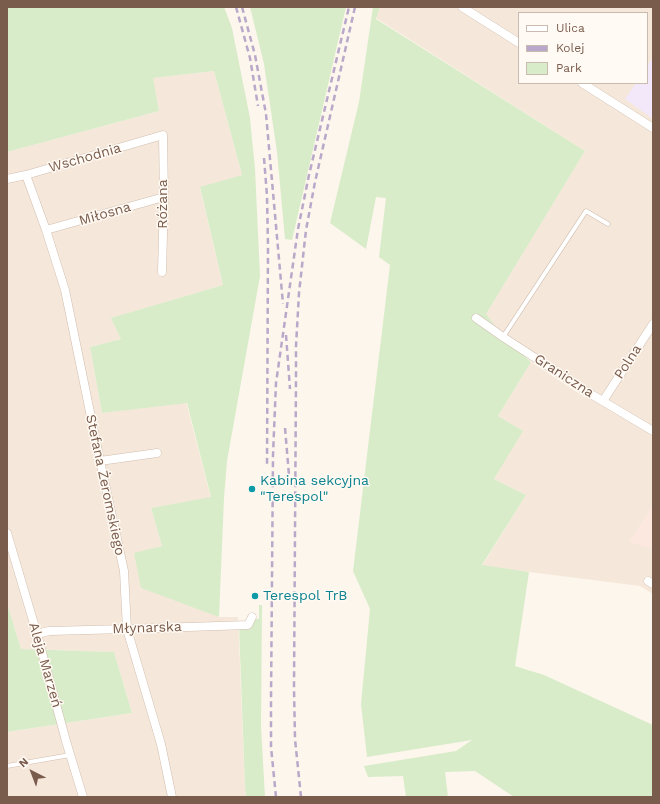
<!DOCTYPE html>
<meta charset="utf-8">
<style>
body{margin:0}
#map{position:relative;width:660px;height:804px;overflow:hidden;background:#fdf6ec;font-family:"Work Sans",sans-serif}
canvas{display:block}
.frame{position:absolute;inset:0;border:8px solid #7a5c4d;pointer-events:none}
.legend{position:absolute;left:518px;top:12px;width:130px;height:72px;box-sizing:border-box;background:#fffaf3;border:1px solid #cabbb1;margin:0;padding:5px 7px;list-style:none;font-size:12px;color:#7a5c4d}
.legend li{display:flex;align-items:center;gap:8px;height:20px}
.legend b{width:20px;border:1px solid #cabbb1}
.north{position:absolute;left:12px;top:752px;width:40px;height:40px;-webkit-text-stroke:3px #fffaf3;paint-order:stroke;rotate:318deg;font-size:11px;font-weight:700;line-height:16px;text-align:center;color:#7a5c4d}
.north::after{content:'';display:block;margin:auto;width:14px;height:18px;background:#7a5c4d;clip-path:polygon(50% 0,100% 100%,50% 72%,0 100%)}
</style>
<div id="map">
<canvas width="660" height="804"></canvas>
<div class="frame"></div>
<ul class="legend">
<li><b style="height:5px;background:#fff"></b>Ulica</li>
<li><b style="height:5px;background:#b9a8c9"></b>Kolej</li>
<li><b style="height:11px;background:#d8ecc9"></b>Park</li>
</ul>
<div class="north">N</div>
</div>
<script>
const context = document.querySelector('canvas').getContext('2d');
context.lineJoin = 'round';
function fill(path, color) { context.fillStyle = color; context.fill(path, 'evenodd'); }
const poly = rows => new Path2D(rows.map(r => 'M' + r).join(''));
function stroke(path, color, width, dash) { context.strokeStyle = color; context.lineWidth = width; context.lineCap = dash ? 'butt' : 'round'; context.setLineDash(dash || []); context.stroke(path); }
function label(font, color, halo, rows, align = 'center') {
  context.font = font + ' "Work Sans",sans-serif'; context.lineWidth = 3; context.setLineDash([]); context.textBaseline = 'middle'; context.strokeStyle = halo; context.fillStyle = color; for (const [text, x, y, turn = 0] of rows) {
    context.save(); context.translate(x, y); context.rotate((+turn || 0) * Math.PI / 180); context.textAlign = isNaN(turn) ? turn : align; if (halo) context.strokeText(text, 0, 0); context.fillText(text, 0, 0); context.restore();
  }
}
fill(poly([
 [380,7,653,7,653,594,640,586,482,566,526,495,494,479,522,431,498,416,531,362,586,398,589,393,503,337,485,315,585,151,376,18],
 [519,13,647,13,647,83,519,83],
 [214,71,242,175,200,188,223,285,112,318,121,339,90,347,102,413,186,402,211,498,151,508,162,546,134,554,219,617,238,617,245,787,246,797,7,797,7,732,132,713,114,652,21,649,7,603,7,152,159,111,152,78]
]), '#f5e8da');
fill(poly([
 [653,505,653,549,629,542]
]), '#fde8e0');
fill(poly([
 [653,57,653,119,625,99,636,83,647,83,647,66]
]), '#f3e8fa');
fill(poly([
 [7,7,224,7,232,28,250,118,255,169,260,276,227,461,224,498,219,617,141,588,134,553,162,546,151,508,211,497,187,403,102,413,90,347,121,339,111,318,223,285,200,187,242,175,214,71,153,78,159,111,7,152],
 [250,7,346,7,292,240,285,239,277,152,264,64],
 [373,7,380,7,376,19,585,151,486,314,503,337,531,362,498,416,523,431,494,479,526,495,482,565,529,572,515,666,544,675,653,725,653,797,514,797,475,771,445,772,448,797,406,797,403,776,368,777,364,766,456,751,472,740,367,757,361,704,370,609,353,571,390,265,379,257,386,198,376,197,366,249,330,223,359,102],
 [7,603,21,649,114,652,132,713,7,732],
 [259,605,262,605,261,727,265,797,246,797,245,787,239,627,253,626,253,619,259,619]
]), '#d8ecc9');
const lane = poly([
 [503,337,586,211,608,224],
 [7,766,70,755]
]);
const street = poly([
 [462,7,519,43],
 [582,83,653,128],
 [26,175,46,230,65,290,100,461,124,571,127,629,161,744,172,797],
 [7,179,26,175,163,135,164,197,162,272],
 [46,230,164,197],
 [476,318,503,337,589,393,653,431],
 [603,401,653,324],
 [100,461,157,453],
 [7,533,37,634,66,741,83,797],
 [648,581,653,584],
 [37,634,49,631,127,629,248,625,252,617]
]);
stroke(lane, '#d1beb0', 5);
stroke(street, '#d1beb0', 9);
stroke(lane, '#fff', 4);
stroke(street, '#fff', 8);
stroke(poly([
 [236,7,250,58,258,106],
 [242,7,255,55,266,114,283,304],
 [264,158,267,196,268,245,267,466],
 [286,335,290,389],
 [285,428,290,487],
 [276,797,271,747,271,701,273,455,276,383,298,229,309,175,349,7],
 [301,797,295,739,294,688,296,378,296,346,299,293,306,230,315,182,355,7]
]), '#b9a8c9', 2.5, [6, 4]);
for (const [x, y, r, color] of [
 [252,489,4,"#0f9aa8"],
 [255,596,4,"#0f9aa8"]
]) { const dot = new Path2D(); dot.arc(x, y, r, 0, 2 * Math.PI); context.fillStyle = color; context.fill(dot); stroke(dot, '#fffaf3', 1.5); }
label('14px', '#7a5c4d', '#fffaf3', [
 ["Wschodnia",85,158,-16],
 ["Różana",163,204,-90],
 ["Miłosna",105,214,-16],
 ["Polna",628,362,-57],
 ["Graniczna",564,376,33],
 ["Stefana Żeromskiego",105,485,78],
 ["Młynarska",147,628,-2],
 ["Aleja Marzeń",45,665,74]
]);
label('14px', '#0d838f', '#fffaf3', [
 ["Kabina sekcyjna",260,481],
 ["\"Terespol\"",260,497],
 ["Terespol TrB",263,596]
], 'left');
</script>
